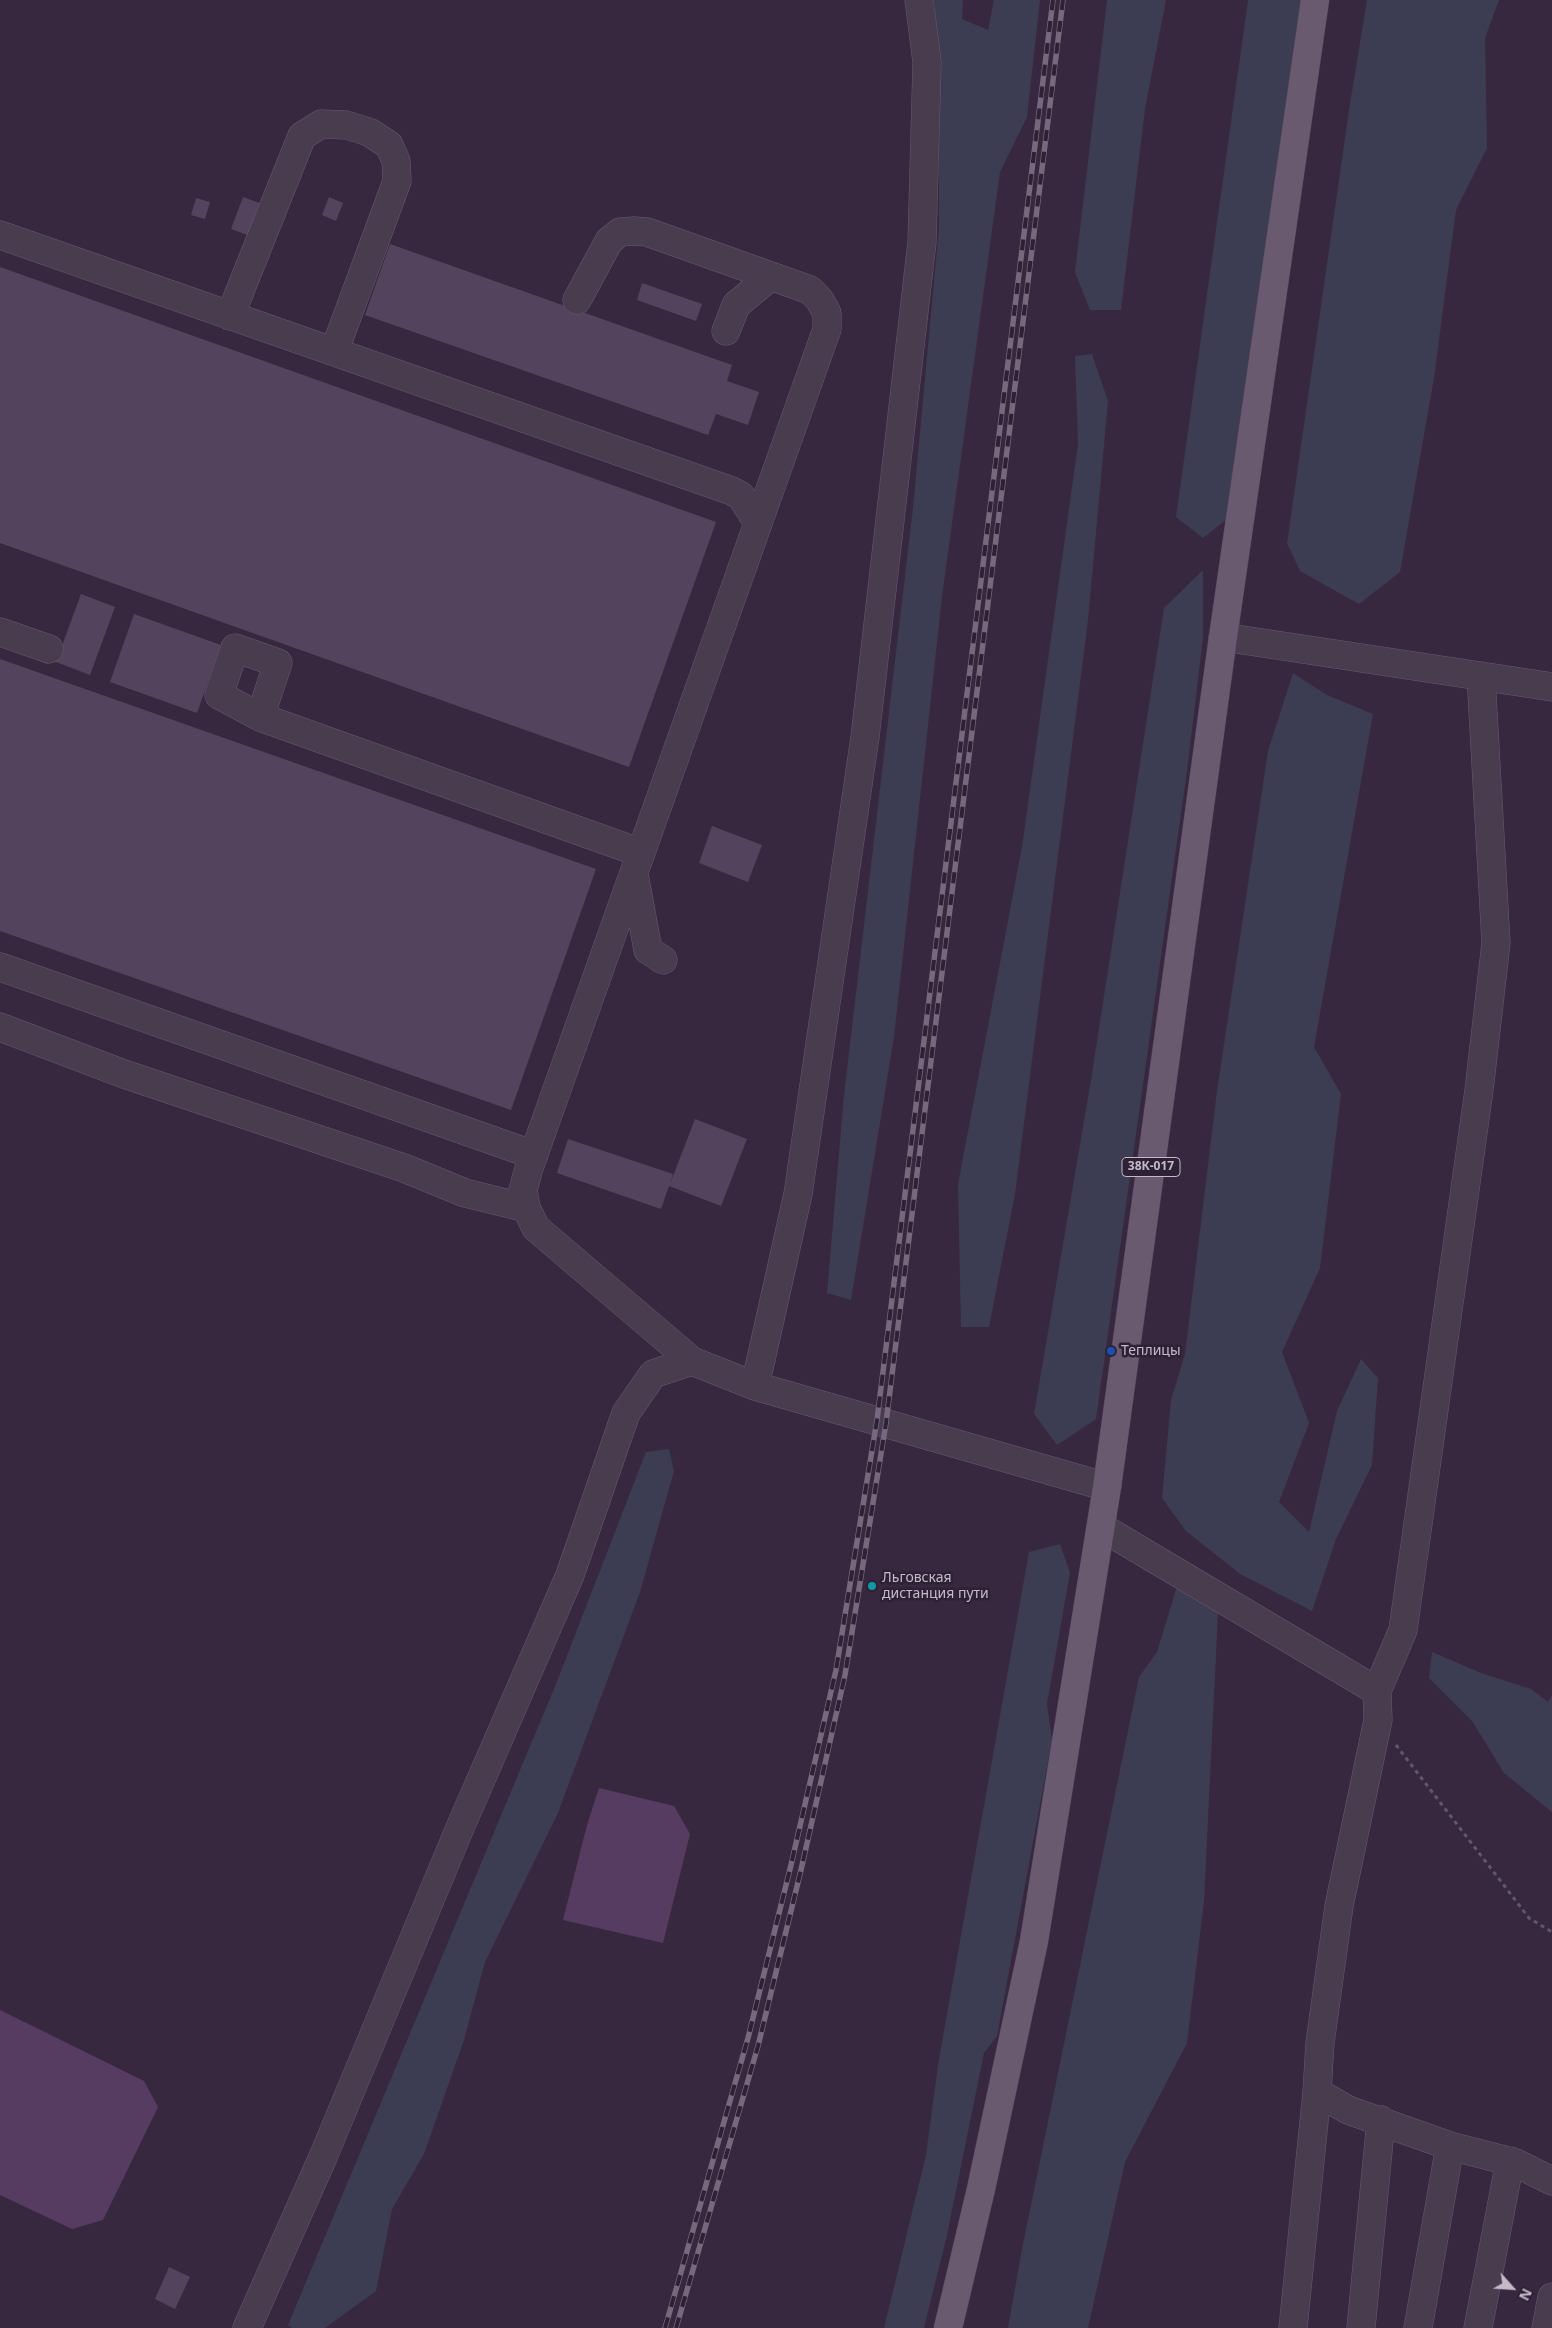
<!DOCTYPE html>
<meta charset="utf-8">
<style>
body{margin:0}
#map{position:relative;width:1552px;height:2328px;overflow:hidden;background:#38283f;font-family:"Noto Sans",sans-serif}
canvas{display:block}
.north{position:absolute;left:1487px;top:2263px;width:50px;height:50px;-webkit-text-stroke:4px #2f2135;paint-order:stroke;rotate:116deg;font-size:14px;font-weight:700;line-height:20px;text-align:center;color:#c5b9ca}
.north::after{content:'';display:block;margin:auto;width:18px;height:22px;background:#c5b9ca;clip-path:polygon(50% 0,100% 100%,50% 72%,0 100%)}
</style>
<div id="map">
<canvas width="1552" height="2328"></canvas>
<div class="north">N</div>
</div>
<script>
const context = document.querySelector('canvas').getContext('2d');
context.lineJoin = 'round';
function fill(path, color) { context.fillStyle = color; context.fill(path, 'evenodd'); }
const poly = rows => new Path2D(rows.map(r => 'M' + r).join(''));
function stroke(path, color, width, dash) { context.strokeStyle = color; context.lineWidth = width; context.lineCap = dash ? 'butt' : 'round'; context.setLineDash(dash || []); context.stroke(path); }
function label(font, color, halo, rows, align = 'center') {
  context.font = font + ' "Noto Sans",sans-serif'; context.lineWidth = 5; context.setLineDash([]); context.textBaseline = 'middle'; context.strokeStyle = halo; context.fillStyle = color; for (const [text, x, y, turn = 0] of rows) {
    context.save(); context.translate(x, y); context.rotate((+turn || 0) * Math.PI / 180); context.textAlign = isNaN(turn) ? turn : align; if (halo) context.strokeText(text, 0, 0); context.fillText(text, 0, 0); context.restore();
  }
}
fill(poly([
 [934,0,963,0,962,19,988,30,994,0,1040,0,1027,117,1000,172,942,597,894,1037,851,1300,827,1293,844,1095,913,508,939,228,939,76],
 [1107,0,1166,0,1145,109,1121,310,1090,310,1075,272],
 [1248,0,1301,0,1226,520,1203,538,1176,517],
 [1367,0,1499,0,1485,38,1487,148,1456,210,1434,378,1400,572,1359,604,1300,571,1287,543,1349,110],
 [1092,354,1108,401,1088,620,1015,1194,989,1327,961,1327,958,1184,1022,847,1078,444,1075,356],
 [1203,570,1203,638,1187,771,1096,1419,1057,1445,1034,1414,1091,1080,1164,608],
 [1293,673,1327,695,1373,714,1314,1047,1341,1094,1320,1268,1282,1352,1309,1423,1279,1502,1309,1532,1337,1411,1361,1359,1378,1378,1372,1465,1336,1539,1312,1611,1240,1574,1186,1531,1162,1498,1171,1400,1185,1354,1217,1091,1268,751],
 [669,1449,674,1471,640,1592,558,1813,485,1962,464,2040,424,2154,392,2209,376,2291,325,2328,292,2328,288,2325,556,1684,646,1452],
 [1060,1544,1070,1573,1047,1704,1052,1740,997,2036,984,2053,947,2235,924,2328,884,2328,926,2155,938,2065,1029,1552],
 [1178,1583,1218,1613,1204,1901,1187,2043,1125,2162,1088,2328,1008,2328,1022,2249,1139,1677,1157,1652],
 [1432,1652,1481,1673,1531,1689,1548,1702,1552,1695,1552,1812,1504,1773,1472,1721,1429,1678]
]), '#3c3d52');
fill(poly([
 [599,1788,674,1806,690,1834,663,1943,563,1920,587,1825],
 [0,2010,144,2081,158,2107,103,2220,72,2229,0,2195]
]), '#573c62');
fill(poly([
 [243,197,265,205,253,237,231,229],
 [329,197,343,203,336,221,322,215],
 [196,198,210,202,205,219,191,215],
 [390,244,732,365,727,381,759,392,748,425,716,414,708,435,365,315],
 [0,267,716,522,629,767,0,543],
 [642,283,702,304,696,321,637,300],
 [81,594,115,607,90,675,56,662],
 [134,614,221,645,197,713,110,682],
 [0,659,596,869,511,1110,0,931],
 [712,826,762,845,748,882,699,863],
 [695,1119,747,1139,721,1206,669,1186,661,1209,557,1173,568,1139,673,1174,670,1184],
 [169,2267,190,2277,175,2309,155,2299]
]), '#54435d');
const minor = poly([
 [0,235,732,491,741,496,758,523],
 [577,300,609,241,620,232,634,231,647,232,810,290,819,299,827,313,827,329,529,1168,523,1190,526,1208,536,1228,692,1361,755,1386,1107,1487],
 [230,316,302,136,321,124,346,125,369,132,389,145,396,161,397,181,334,352],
 [726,331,736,305,771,276],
 [0,632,49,649],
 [1223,637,1552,687],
 [260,717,219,695,235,648,278,663,260,717,641,853],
 [634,874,648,950,663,960],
 [0,967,534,1155],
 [0,1027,124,1074,404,1168,465,1193,526,1208],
 [755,1386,798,1194,865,737,922,242,927,62,919,0],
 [1101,1527,1377,1691,1378,1720,1339,1906,1320,2043,1317,2092,1348,2110,1450,2146,1516,2163,1552,2181],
 [1377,1691,1403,1630,1479,1090,1496,943,1481,676],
 [247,2328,323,2157,459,1830,570,1575,626,1413,653,1374,692,1361],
 [1293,2328,1317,2092],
 [1361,2328,1381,2120],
 [1418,2328,1450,2146],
 [1478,2328,1510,2161],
 [1546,2328,1552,2297]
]);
const major = poly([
 [948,2328,981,2189,1034,1941,1107,1487,1223,637,1315,0]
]);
stroke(minor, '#685a6d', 29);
stroke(major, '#504356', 29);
stroke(poly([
 [1396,1745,1529,1918,1552,1932]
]), '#5e586d', 3, [4, 4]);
stroke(minor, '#4a3c4f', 28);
stroke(major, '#695a6f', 28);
const rail = poly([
 [665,2328,748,2038,791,1865,836,1670,877,1420,1053,0],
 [676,2328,758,2046,801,1870,845,1675,886,1423,1063,0]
]);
stroke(rail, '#78687e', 5.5);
stroke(rail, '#2f2135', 4, [11]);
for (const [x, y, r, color] of [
 [1111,1351,5,"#1a4fb4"],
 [872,1586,5,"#0f9aa8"]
]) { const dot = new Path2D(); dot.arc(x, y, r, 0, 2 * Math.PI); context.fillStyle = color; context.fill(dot); stroke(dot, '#2f2135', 2); }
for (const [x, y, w] of [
 [1151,1167,58]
]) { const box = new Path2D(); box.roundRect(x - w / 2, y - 9.5, w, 19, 4); context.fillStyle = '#2f2135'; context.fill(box); stroke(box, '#c5b9ca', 1); }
label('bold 12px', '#c5b9ca', null, [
 ["38К-017",1151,1167]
]);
label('14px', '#c5b9ca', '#2f2135', [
 ["Теплицы",1121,1351],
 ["Льговская",882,1578],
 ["дистанция пути",882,1594]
], 'left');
</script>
